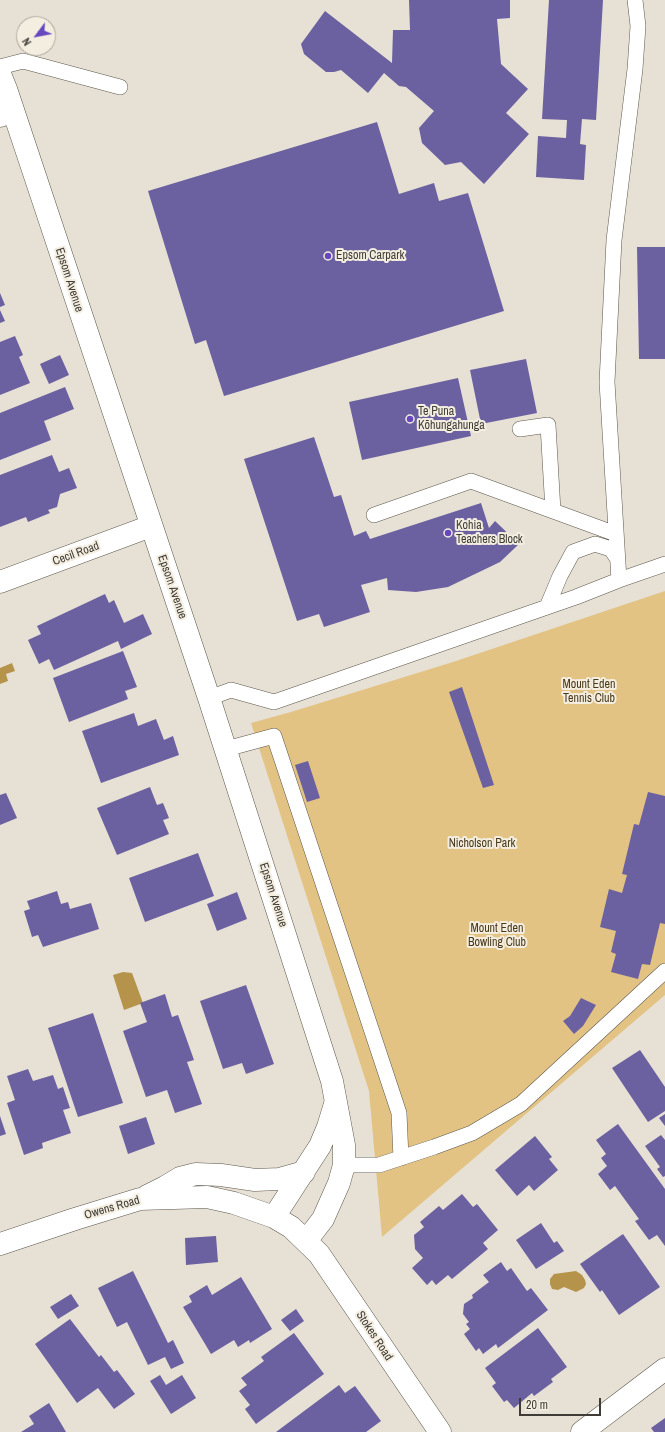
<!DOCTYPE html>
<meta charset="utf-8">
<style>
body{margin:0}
#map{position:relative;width:665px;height:1432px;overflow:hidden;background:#e7e0d4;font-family:"Archivo Narrow",sans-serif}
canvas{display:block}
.north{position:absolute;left:16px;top:16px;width:40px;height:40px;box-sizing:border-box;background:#f4eee1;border:1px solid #aca79d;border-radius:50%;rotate:238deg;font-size:11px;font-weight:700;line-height:16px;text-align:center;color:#3f3c37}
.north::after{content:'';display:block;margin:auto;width:14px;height:18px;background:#6747c0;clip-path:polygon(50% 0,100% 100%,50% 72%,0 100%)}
.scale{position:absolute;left:519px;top:1398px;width:82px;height:18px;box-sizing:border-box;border:2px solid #3f3c37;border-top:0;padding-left:5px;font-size:12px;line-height:14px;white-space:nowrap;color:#3f3c37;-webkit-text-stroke:3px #f4eee1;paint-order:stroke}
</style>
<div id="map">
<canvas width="665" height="1432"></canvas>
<div class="north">N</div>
<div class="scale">20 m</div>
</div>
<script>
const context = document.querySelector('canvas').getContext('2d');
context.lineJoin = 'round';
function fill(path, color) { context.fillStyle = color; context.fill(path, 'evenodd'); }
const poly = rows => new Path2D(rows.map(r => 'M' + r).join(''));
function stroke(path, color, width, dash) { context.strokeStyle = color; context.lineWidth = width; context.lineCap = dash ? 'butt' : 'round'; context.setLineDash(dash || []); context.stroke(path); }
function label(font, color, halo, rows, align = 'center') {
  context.font = font + ' "Archivo Narrow",sans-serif'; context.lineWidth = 4; context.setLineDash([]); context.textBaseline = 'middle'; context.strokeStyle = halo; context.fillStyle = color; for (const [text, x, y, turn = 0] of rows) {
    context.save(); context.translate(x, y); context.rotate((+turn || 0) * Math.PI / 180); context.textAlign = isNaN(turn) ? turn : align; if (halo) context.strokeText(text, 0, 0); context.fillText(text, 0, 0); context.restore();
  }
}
fill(poly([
 [665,591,665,995,382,1237,369,1091,251,723,291,712,453,662]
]), '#e3c383');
fill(poly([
 [12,663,15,671,6,674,8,681,0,684,0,668],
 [123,972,132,973,143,1003,124,1010,113,975],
 [576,1271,582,1275,585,1280,586,1284,584,1288,576,1292,564,1287,558,1290,552,1289,550,1284,550,1279,554,1274]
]), '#b5934b');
fill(poly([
 [409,0,510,0,510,18,497,19,501,64,528,89,506,113,529,134,484,184,461,162,445,165,422,143,419,128,434,111,406,87,399,86,384,73,368,93,341,70,334,72,326,72,304,54,301,44,325,11,392,63,393,30,410,30],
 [549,0,603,0,596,120,582,119,580,144,586,145,584,180,536,177,538,136,566,138,567,120,542,119],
 [377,122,399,194,434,183,439,201,468,193,504,311,224,396,206,340,195,344,148,191],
 [637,247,665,247,665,359,639,359],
 [0,293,5,305,0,307],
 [0,310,5,321,0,323],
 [15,336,23,355,19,357,30,383,0,395,0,342],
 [60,355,69,375,49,384,40,364],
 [526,359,537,413,481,424,470,370],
 [458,378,471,436,362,460,349,402],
 [65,387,74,409,44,421,51,440,0,460,0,413],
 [314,437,334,497,341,495,354,536,366,531,370,539,481,503,489,528,495,521,519,544,500,562,448,587,416,592,388,590,387,578,361,585,370,612,324,627,319,614,297,621,244,459],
 [52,455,59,472,69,468,77,488,60,494,57,507,48,510,50,513,28,522,26,517,0,527,0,475],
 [105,594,109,603,114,600,124,623,143,614,152,634,121,649,118,641,54,670,49,659,39,664,28,640,41,634,37,626],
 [123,651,137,687,125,691,128,699,69,722,53,678],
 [462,687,494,785,483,788,449,692],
 [134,713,138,726,156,719,164,740,173,736,179,755,101,783,82,731],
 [308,761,320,798,307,802,295,765],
 [150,787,157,805,163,803,169,818,163,820,169,834,117,855,97,808],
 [648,792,665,796,665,924,660,923,650,965,642,964,638,979,611,972,616,954,611,952,616,931,600,927,609,889,622,893,627,875,622,874,634,824,639,825],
 [6,793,17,818,0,825,0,795],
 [198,853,214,896,145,922,129,878],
 [57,891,61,904,68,902,70,909,91,903,99,929,43,947,38,935,32,937,24,911,30,909,27,901],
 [237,892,247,919,217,931,207,904],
 [246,985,274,1064,246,1074,242,1063,223,1069,200,1001],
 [165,994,172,1017,178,1015,194,1060,187,1062,202,1104,175,1113,167,1090,146,1097,123,1031,147,1022,140,1003],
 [581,998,596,1005,583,1026,574,1034,563,1021,570,1016],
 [93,1013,123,1103,78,1117,48,1028],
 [640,1050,665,1087,665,1111,648,1122,612,1068],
 [28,1069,33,1081,53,1075,58,1089,63,1087,70,1108,63,1110,71,1133,42,1143,43,1148,24,1155,7,1103,15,1100,7,1076],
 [665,1114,665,1126,659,1118],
 [0,1116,6,1134,0,1136],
 [146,1117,155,1144,128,1154,119,1126],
 [618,1124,665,1189,665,1246,657,1235,649,1240,635,1221,639,1219,615,1186,610,1190,598,1174,607,1166,601,1158,606,1154,596,1140],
 [661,1135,665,1140,665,1176,663,1177,657,1169,660,1167,645,1146],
 [535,1136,552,1157,549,1159,558,1170,534,1191,529,1185,517,1196,495,1170],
 [462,1194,473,1207,477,1204,498,1230,483,1243,488,1249,452,1279,448,1275,436,1285,432,1280,427,1285,412,1268,423,1258,415,1249,414,1235,424,1227,420,1222,439,1206,443,1210],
 [541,1223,554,1243,557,1241,564,1251,536,1269,516,1240],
 [623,1234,660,1287,619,1315,602,1290,600,1292,580,1264],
 [216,1236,218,1262,186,1265,185,1238],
 [501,1262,507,1271,511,1268,527,1291,531,1288,548,1310,498,1348,496,1344,483,1354,479,1348,476,1351,464,1334,470,1329,466,1324,469,1322,463,1314,464,1304,473,1298,472,1295,489,1282,483,1275],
 [133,1271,168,1343,173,1340,184,1363,171,1369,165,1357,148,1365,127,1322,117,1327,98,1288],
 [241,1277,272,1329,250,1343,249,1340,238,1347,234,1340,211,1354,183,1307,192,1302,189,1296,207,1285,212,1295],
 [71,1294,79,1306,58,1319,50,1307],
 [296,1309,304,1321,290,1331,281,1320],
 [70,1319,99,1357,101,1355,114,1372,117,1370,135,1394,114,1409,98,1388,77,1403,35,1344],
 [538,1328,567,1367,551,1379,553,1382,534,1396,532,1393,514,1408,507,1400,504,1402,492,1386,496,1383,485,1368],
 [294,1333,324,1374,256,1424,245,1409,250,1405,239,1391,247,1385,241,1378,264,1361,261,1357],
 [160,1375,166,1385,182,1375,196,1398,171,1414,150,1381],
 [339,1385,345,1393,355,1386,381,1421,366,1432,276,1432],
 [49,1403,66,1432,21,1432,34,1424,29,1416],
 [665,1418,665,1432,654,1432,651,1428]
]), '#6b60a0');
const lane = poly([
 [0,67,23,61,120,87],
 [520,429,548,425,553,511],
 [374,515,471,481,616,534],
 [619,580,607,382,614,240,635,69,638,26,635,0],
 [547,607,560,576,573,552,595,544,611,549,617,558],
 [209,698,231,690,274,702,576,597,619,580,665,564],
 [226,749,274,736,399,1113,401,1158],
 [344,1165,379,1165,434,1147,472,1133,521,1104,665,971]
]);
const street = poly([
 [0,116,13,111],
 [0,582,151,526],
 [582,1432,665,1369]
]);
const secondary = poly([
 [0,74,6,89,209,698,332,1081,344,1145,344,1165,339,1183,323,1219,306,1241],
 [147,1196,165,1187,180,1178,196,1174,221,1175,255,1180,279,1179,304,1172],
 [274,1217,320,1146,328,1127,335,1104],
 [0,1244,75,1219,140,1199,207,1197,234,1203,274,1217,291,1227,319,1254,440,1432]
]);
stroke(lane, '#5d584d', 16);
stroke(street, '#5d584d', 23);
stroke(secondary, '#5d584d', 23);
stroke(lane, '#fff', 15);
stroke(street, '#fff', 22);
stroke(secondary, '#fff', 22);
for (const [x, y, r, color] of [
 [328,256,4,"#6747c0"],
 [410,419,4,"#6747c0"],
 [448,533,4,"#6747c0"]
]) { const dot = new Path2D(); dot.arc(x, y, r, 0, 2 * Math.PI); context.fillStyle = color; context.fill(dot); stroke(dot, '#f4eee1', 1.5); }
label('12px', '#3f3c37', '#f4eee1', [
 ["Epsom Carpark",336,256],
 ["Te Puna",418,412],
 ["Kōhungahunga",418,426],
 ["Kohia",456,526],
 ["Teachers Block",456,540]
], 'left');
label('12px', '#3f3c37', '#f4eee1', [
 ["Epsom Avenue",69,280,72],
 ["Cecil Road",76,554,-20],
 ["Epsom Avenue",172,587,71],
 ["Epsom Avenue",273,895,72],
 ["Owens Road",112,1208,-16],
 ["Stokes Road",374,1336,57]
]);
label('12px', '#49391a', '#f4eee1', [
 ["Mount Eden",589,685],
 ["Tennis Club",589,699],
 ["Nicholson Park",482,844],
 ["Mount Eden",497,929],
 ["Bowling Club",497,943]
]);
</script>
